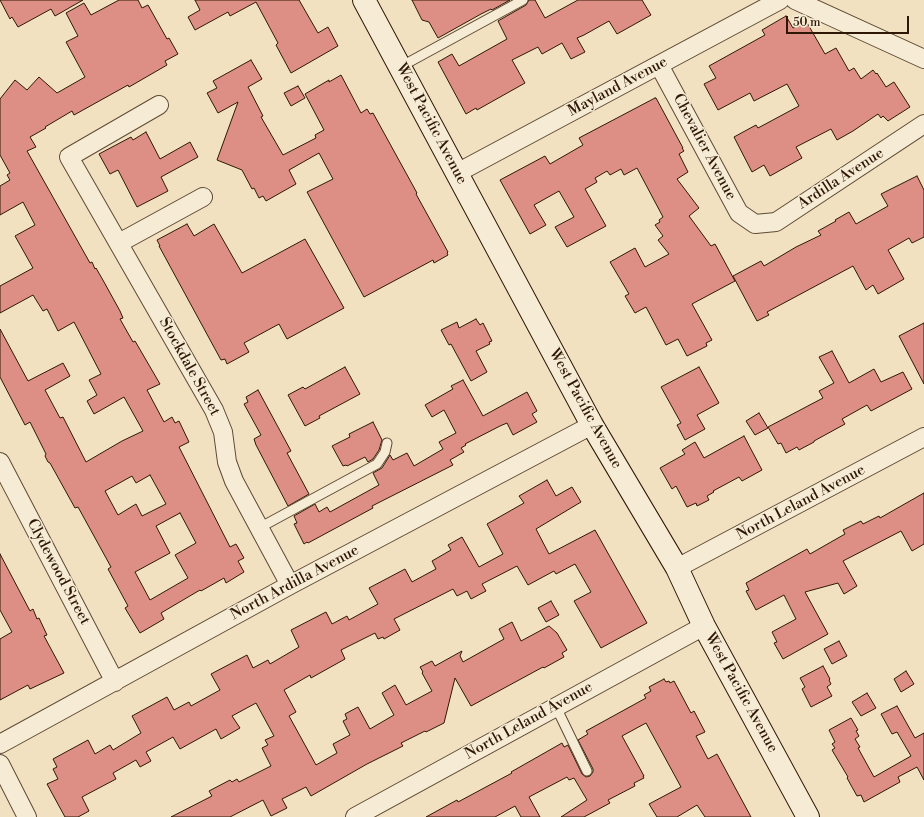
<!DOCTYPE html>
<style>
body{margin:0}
#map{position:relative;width:924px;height:817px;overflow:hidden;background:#f1e1c0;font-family:"Libre Bodoni",serif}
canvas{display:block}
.scale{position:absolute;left:786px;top:16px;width:123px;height:18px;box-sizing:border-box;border:2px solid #2e1805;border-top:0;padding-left:5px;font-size:12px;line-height:14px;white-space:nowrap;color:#2e1805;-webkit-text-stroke:3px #f6ecd6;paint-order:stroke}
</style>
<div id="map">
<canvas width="924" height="817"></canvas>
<div class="scale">50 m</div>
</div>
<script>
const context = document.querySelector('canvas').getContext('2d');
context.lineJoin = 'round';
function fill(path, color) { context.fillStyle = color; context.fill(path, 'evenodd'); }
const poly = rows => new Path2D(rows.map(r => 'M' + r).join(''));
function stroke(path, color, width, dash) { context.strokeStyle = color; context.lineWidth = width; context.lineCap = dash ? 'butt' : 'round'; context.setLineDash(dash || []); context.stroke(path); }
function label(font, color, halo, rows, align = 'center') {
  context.font = font + ' "Libre Bodoni",serif'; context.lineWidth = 3; context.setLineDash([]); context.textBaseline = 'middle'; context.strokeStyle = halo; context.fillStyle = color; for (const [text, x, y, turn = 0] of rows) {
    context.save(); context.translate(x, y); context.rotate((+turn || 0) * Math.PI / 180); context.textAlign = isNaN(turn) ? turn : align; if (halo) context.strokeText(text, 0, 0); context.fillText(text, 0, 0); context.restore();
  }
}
const building = poly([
 [0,0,83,0,55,16,51,9,18,27,12,17,10,19,0,0],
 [119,0,138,0,142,8,148,5,167,39,169,38,178,54,165,61,167,65,129,87,128,85,74,115,72,111,45,127,46,128,30,137,36,147,27,151,90,263,92,262,95,269,96,268,104,282,120,311,123,318,120,319,133,342,135,341,160,384,147,390,164,422,172,417,175,423,179,421,189,442,179,447,230,547,236,544,244,558,238,561,244,572,226,583,224,578,201,591,200,590,161,613,164,619,140,633,125,608,128,606,108,569,111,567,78,507,75,508,50,463,48,462,45,456,46,454,30,422,25,425,0,377,0,329,28,381,63,363,70,376,45,390,60,418,63,417,86,462,122,441,143,431,124,397,94,414,87,401,97,395,89,380,101,374,74,322,58,331,47,309,43,311,33,295,0,313,0,286,33,268,15,236,35,225,23,202,0,215,0,186,10,180,7,175,10,173,0,155,0,99,15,80,27,90,39,77,57,93,85,77,66,42,78,36,66,13,84,3,91,15,119,0],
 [150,475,166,504,142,516,136,504,118,515,105,491,132,476,136,483,150,475],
 [180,513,196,543,175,555,188,578,150,600,135,572,170,553,156,526,180,513],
 [195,0,299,0,318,33,328,27,338,46,291,73,276,45,278,43,256,2,230,16,228,12,195,30,188,17,200,10,195,0],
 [412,0,510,0,492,10,491,9,481,14,438,38,429,22,422,20,412,0],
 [529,0,535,0,545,18,578,0,642,0,651,15,617,34,609,21,584,35,577,38,585,52,571,59,562,43,542,54,538,47,512,60,525,83,477,110,476,108,466,114,438,62,452,54,459,66,507,39,498,21,526,5,529,0],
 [786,16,793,28,806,21,825,54,836,48,849,71,854,68,861,79,873,70,876,74,877,73,886,87,894,82,910,107,888,121,883,116,881,118,878,114,853,131,837,140,831,129,796,147,802,158,770,176,764,165,752,172,734,137,756,125,758,128,799,106,787,84,754,101,750,93,718,110,704,84,716,78,709,66,765,35,762,30,786,16],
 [251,60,262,79,248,87,263,116,261,117,283,155,316,138,315,135,324,130,305,94,329,80,329,82,341,75,361,113,367,109,370,114,373,113,417,193,416,194,448,252,447,253,448,255,434,263,433,260,364,297,307,192,333,179,319,153,289,170,296,184,266,201,263,196,259,198,254,188,252,189,242,170,217,160,238,102,218,113,207,93,217,88,213,81,251,60],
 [298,86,305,98,291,106,284,93,298,86],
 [655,98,656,98,683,148,682,148,684,151,679,154,688,172,677,179,699,208,689,216,711,246,715,244,735,281,692,304,712,340,706,343,707,346,687,356,678,339,666,345,646,307,635,313,625,296,629,294,610,262,635,248,645,267,669,254,658,240,663,236,655,225,660,222,659,220,663,217,637,168,624,175,621,169,610,175,607,171,595,178,597,182,585,189,606,226,567,247,555,227,574,217,559,191,534,205,546,225,530,234,500,180,545,156,550,164,583,145,579,138,655,98],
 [146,132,160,159,190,142,198,157,161,177,168,191,137,207,118,170,110,174,99,154,131,137,133,140,146,132],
 [917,176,924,190,924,237,912,243,909,238,888,250,904,279,878,294,873,285,866,290,853,266,767,312,769,315,757,321,733,276,761,261,764,266,796,247,821,235,818,231,836,221,835,220,849,212,856,224,888,206,881,194,917,176],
 [187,224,194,236,214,224,242,273,305,239,344,308,287,339,279,324,244,343,249,352,227,364,225,359,221,360,159,246,160,246,157,240,187,224],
 [476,319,480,325,483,323,492,341,489,342,490,344,476,351,487,372,471,381,451,344,449,345,441,330,457,322,459,328,476,319],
 [924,323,924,384,899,336,924,323],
 [832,351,849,383,874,369,881,382,903,372,912,389,871,411,867,405,842,419,845,424,814,441,814,442,799,450,797,447,786,453,781,443,778,444,768,427,823,398,819,391,834,383,819,357,832,351],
 [345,367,360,394,319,416,320,418,305,426,288,395,303,387,305,389,345,367],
 [699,367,719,403,697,415,705,429,685,440,677,425,681,423,661,387,699,367],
 [463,380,483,416,527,392,537,411,532,414,537,422,513,435,507,423,500,426,465,444,466,445,461,448,464,452,450,460,453,465,372,506,373,508,308,543,307,542,304,544,294,524,297,523,294,516,315,504,319,512,327,507,330,512,379,485,373,473,382,468,390,455,393,460,407,453,414,466,443,449,439,442,456,433,444,410,432,417,425,405,453,389,451,386,463,380],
 [258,390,291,451,287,453,309,494,288,506,256,445,254,439,261,435,244,404,248,402,246,397,258,390],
 [759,413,768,428,755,435,746,421,759,413],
 [373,422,382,440,379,450,373,459,368,462,365,457,347,466,346,465,343,466,332,446,350,437,349,434,373,422],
 [744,436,762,470,742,481,739,477,713,491,714,492,707,496,709,500,697,506,696,503,687,507,676,486,672,489,660,468,685,454,682,450,695,442,704,458,744,436],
 [547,480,556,496,572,487,581,502,536,529,549,554,595,530,647,623,601,648,574,601,591,592,575,564,556,574,554,571,528,585,517,566,482,584,486,591,471,599,467,591,457,596,453,589,394,619,400,630,384,639,383,637,378,639,375,633,341,650,345,659,311,678,310,675,284,690,296,712,289,716,316,765,337,753,333,744,350,735,343,721,347,719,345,714,358,707,370,729,394,715,382,693,395,685,406,705,432,691,422,673,423,672,420,667,432,661,435,666,462,651,460,656,463,662,504,639,499,629,512,622,521,641,549,626,557,633,567,650,562,653,564,657,544,668,543,667,471,706,455,678,444,723,426,732,425,731,401,743,403,746,367,764,311,796,306,787,282,799,287,808,271,816,263,800,230,817,171,817,212,796,209,791,230,780,232,782,237,779,239,782,271,766,262,748,268,745,265,740,274,736,256,703,232,716,240,728,221,739,216,729,180,749,173,737,146,752,151,761,140,767,136,760,113,773,116,779,82,797,89,811,78,817,65,817,47,784,58,779,53,769,57,767,53,759,88,740,95,754,110,745,113,750,141,733,132,716,167,697,174,710,189,702,191,706,220,690,211,674,247,655,253,668,268,660,270,664,299,647,291,630,326,612,332,624,347,616,349,620,378,604,369,588,405,569,412,582,436,569,432,561,451,550,448,545,462,537,479,567,503,554,487,524,524,503,519,496,547,480],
 [924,493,924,544,912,551,901,531,843,561,857,586,844,594,838,583,805,592,828,634,783,659,774,643,777,642,772,632,796,619,784,595,756,610,746,591,749,590,746,583,807,549,810,554,845,534,843,530,861,521,863,524,879,516,880,518,924,493],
 [0,554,30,611,33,609,37,619,39,618,47,635,44,636,64,673,30,689,28,685,0,700,0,639,12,632,0,610,0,554],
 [551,601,559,615,546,622,538,608,551,601],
 [839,641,847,656,832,664,824,649,839,641],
 [823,666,830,679,829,680,831,684,827,687,832,696,811,707,802,689,805,687,800,678,823,666],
 [906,671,914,684,901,692,894,679,906,671],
 [664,679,666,682,669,681,670,683,674,681,691,713,694,711,705,732,696,736,708,759,717,754,751,817,705,817,697,805,677,817,657,817,649,804,681,787,646,723,622,736,644,776,643,776,644,778,634,783,635,786,608,800,610,803,584,817,561,817,587,800,574,778,569,780,567,777,529,797,540,817,521,817,515,806,495,817,426,817,457,800,458,802,512,773,511,772,562,743,564,747,568,745,582,774,586,777,590,776,593,772,593,769,578,740,588,734,586,731,646,698,644,695,651,691,649,687,664,679],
 [867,693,876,708,861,716,852,702,867,693],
 [897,706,915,738,924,733,924,780,917,767,898,777,900,782,864,802,861,795,857,796,847,778,848,777,832,750,835,748,832,744,835,742,829,730,851,718,858,730,856,731,859,736,855,739,860,747,858,748,874,777,911,756,897,732,892,734,881,714,897,706]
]);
fill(building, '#de8f85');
stroke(building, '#2e1805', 1);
const lane = poly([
 [400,67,523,0],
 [259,528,377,464,385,452,387,443],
 [556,707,587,771]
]);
const street = poly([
 [795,0,924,59],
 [659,65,739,213,755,224,776,222,924,124],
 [159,105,69,157,214,410,223,432,227,462,234,481,290,585],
 [457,173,780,0],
 [119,243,203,197],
 [0,462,115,682],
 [677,568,924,437],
 [0,744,290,585,592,425],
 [0,764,27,817],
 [355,817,704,626]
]);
const secondary = poly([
 [364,0,592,425,677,568,704,626,808,817]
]);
stroke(lane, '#5f4a34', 11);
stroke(street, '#5f4a34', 20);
stroke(secondary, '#2e1805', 24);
stroke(lane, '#f6ecd6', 9);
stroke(street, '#f6ecd6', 18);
stroke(secondary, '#f6ecd6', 22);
label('15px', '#2e1805', '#f6ecd6', [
 ["Mayland Avenue",618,87,-28],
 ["West Pacific Avenue",431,124,62],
 ["Chevalier Avenue",704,147,62],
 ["Ardilla Avenue",841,179,-33],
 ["Stockdale Street",189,367,61],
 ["West Pacific Avenue",585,409,61],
 ["North Leland Avenue",801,503,-28],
 ["Clydewood Street",58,572,62],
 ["North Ardilla Avenue",295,583,-28],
 ["West Pacific Avenue",741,693,61],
 ["North Leland Avenue",529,721,-29]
]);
</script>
